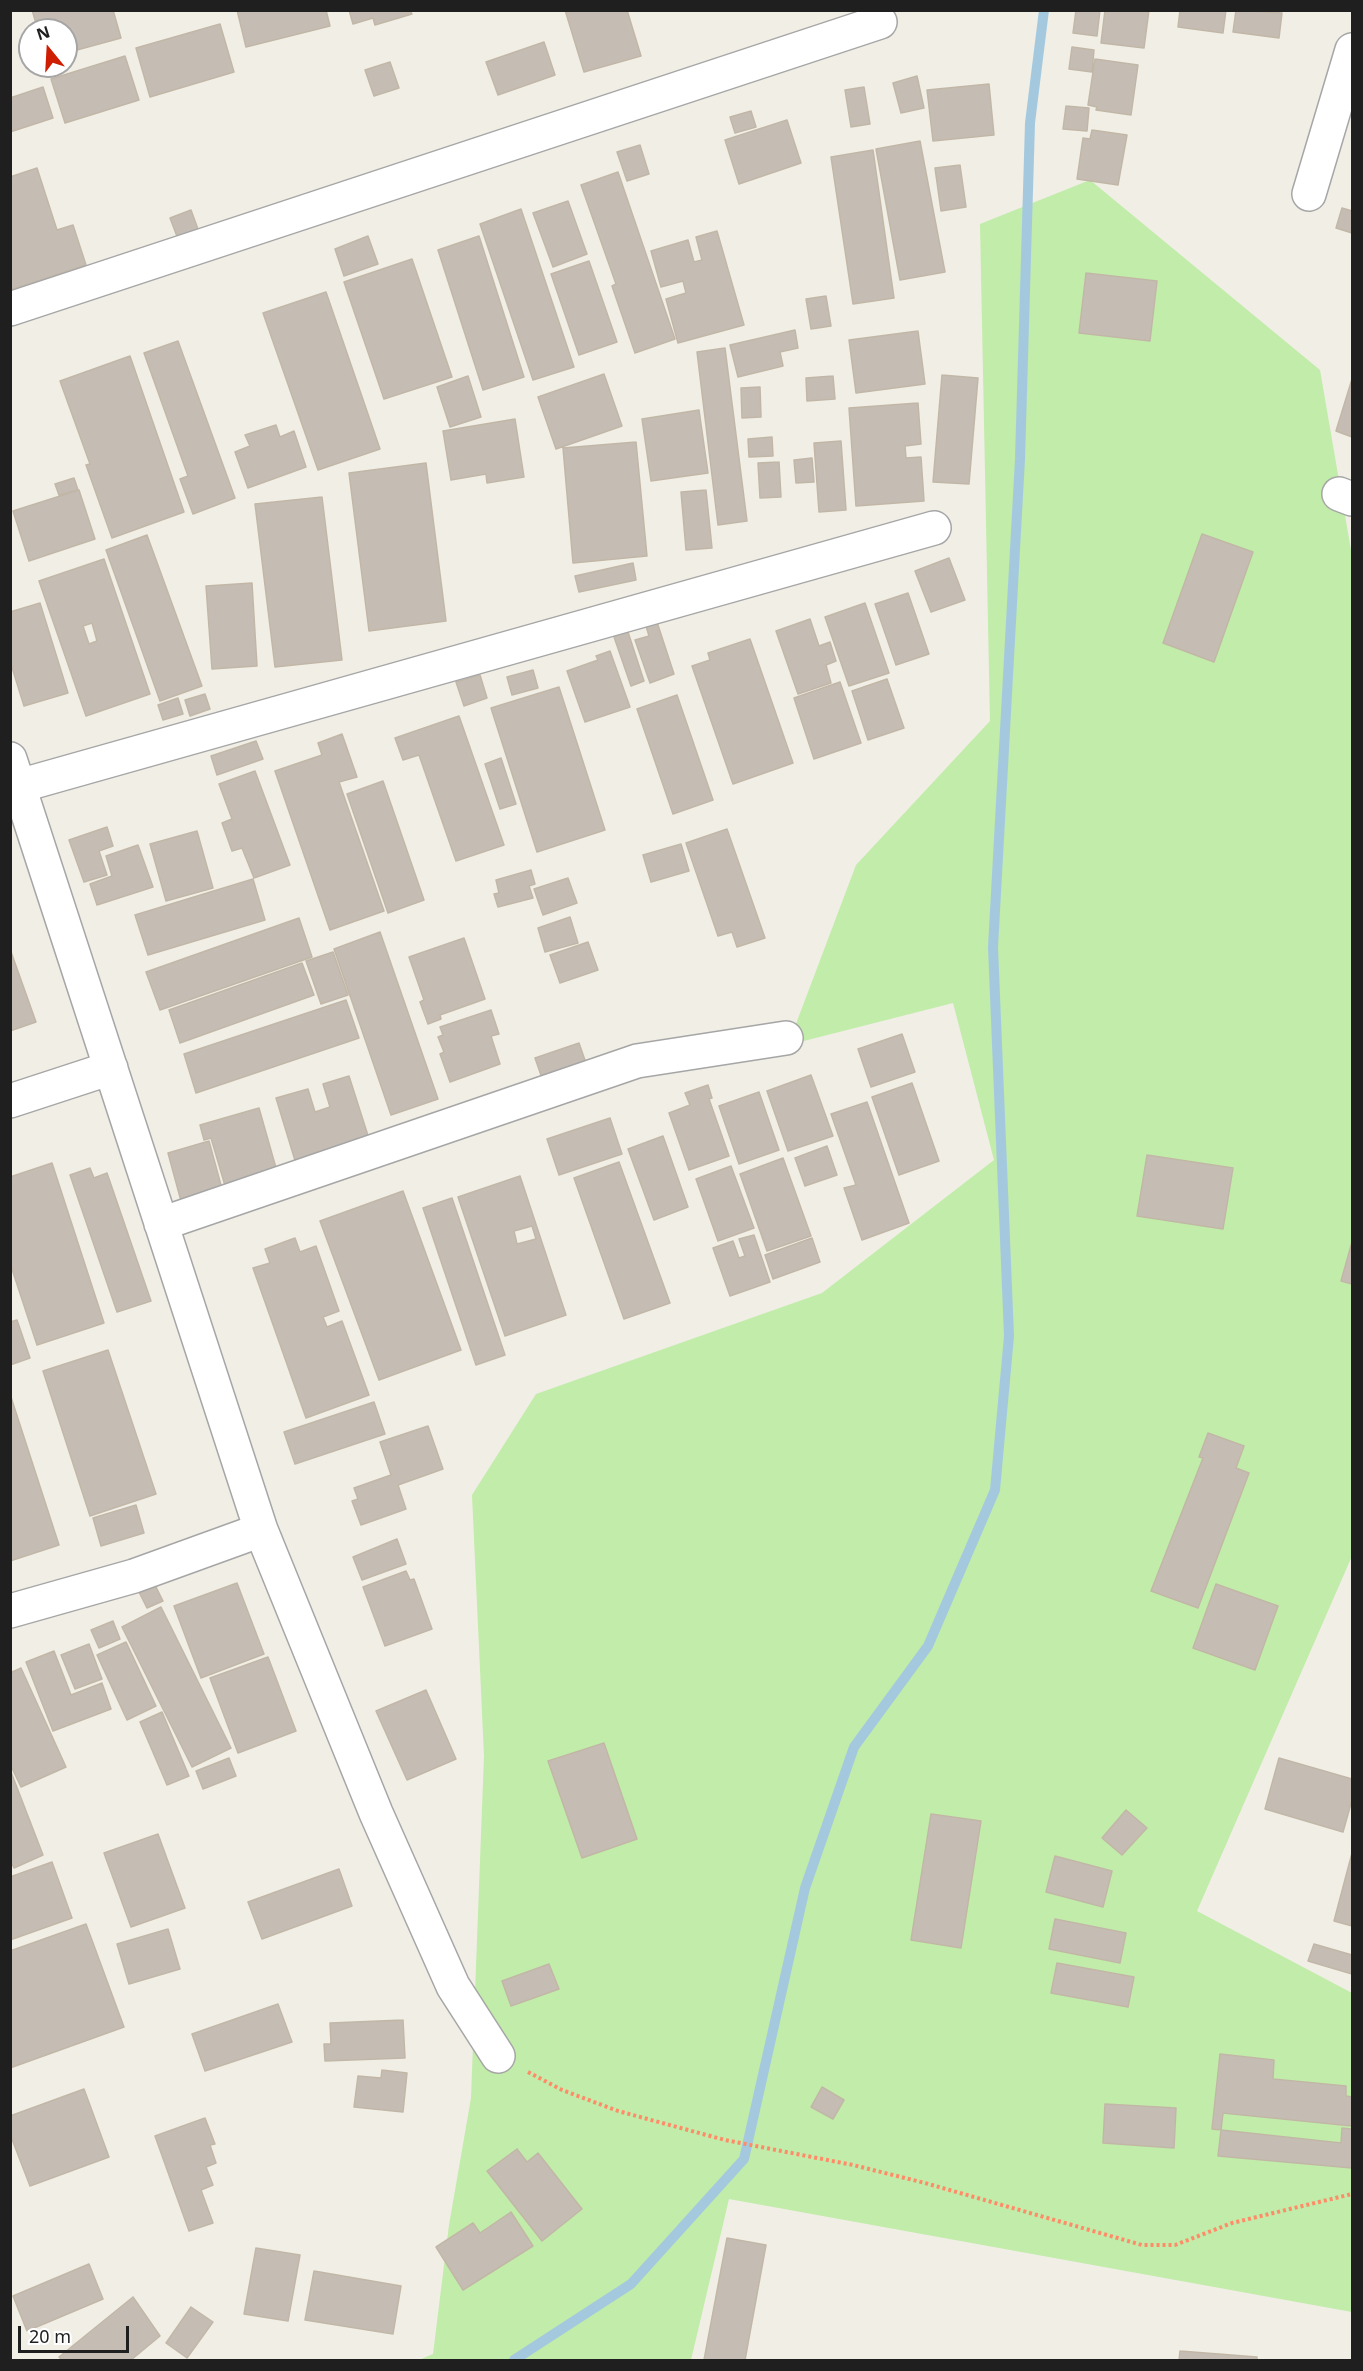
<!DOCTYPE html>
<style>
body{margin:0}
#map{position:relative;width:1363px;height:2371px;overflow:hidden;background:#f0eee5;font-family:"Noto Sans",sans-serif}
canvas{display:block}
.frame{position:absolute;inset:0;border:12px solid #1f1f1f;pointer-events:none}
.north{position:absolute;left:18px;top:18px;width:60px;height:60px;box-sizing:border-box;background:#fff;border:2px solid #a5a5a5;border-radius:50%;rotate:342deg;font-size:16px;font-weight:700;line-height:24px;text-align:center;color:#1f1f1f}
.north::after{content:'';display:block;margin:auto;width:21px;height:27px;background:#ce1d00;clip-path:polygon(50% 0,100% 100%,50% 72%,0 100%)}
.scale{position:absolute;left:18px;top:2326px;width:111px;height:27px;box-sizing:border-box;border:3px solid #1f1f1f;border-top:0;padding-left:8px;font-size:18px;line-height:21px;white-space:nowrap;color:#1f1f1f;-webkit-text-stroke:4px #fff;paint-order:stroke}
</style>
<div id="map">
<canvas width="1363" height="2371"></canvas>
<div class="frame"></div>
<div class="north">N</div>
<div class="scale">20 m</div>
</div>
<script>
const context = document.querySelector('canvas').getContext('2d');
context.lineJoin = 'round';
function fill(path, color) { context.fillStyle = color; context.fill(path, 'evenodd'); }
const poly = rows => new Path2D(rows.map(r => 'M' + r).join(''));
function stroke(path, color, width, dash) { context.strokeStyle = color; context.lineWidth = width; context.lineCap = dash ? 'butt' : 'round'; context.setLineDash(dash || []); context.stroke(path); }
fill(poly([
 [1090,180,1320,370,1352,556,1352,1556,1197,1911,1352,1993,1352,2312,729,2199,691,2360,419,2360,433,2354,449,2225,471,2098,484,1756,472,1495,536,1394,822,1293,994,1160,953,1003,788,1045,856,865,990,721,980,224]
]), '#c1eca9');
stroke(poly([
 [514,2360,631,2284,744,2159,805,1888,854,1747,928,1646,995,1490,1009,1336,993,947,1020,459,1030,123,1044,10]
]), '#a4c9df', 10);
const building = poly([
 [32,10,113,10,121,38,66,53,66,30,38,30,32,10],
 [237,10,326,10,330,26,246,47,237,10],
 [349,10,410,10,412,14,375,25,373,18,353,24,349,10],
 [565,10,627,10,641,56,584,72,565,10],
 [1076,10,1100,10,1097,36,1073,33,1076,10],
 [1105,10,1149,10,1144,48,1101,43,1105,10],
 [1180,10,1226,10,1223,33,1178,27,1180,10],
 [1236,10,1282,13,1279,38,1233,32,1236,10],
 [220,24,234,72,150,97,136,48,220,24],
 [544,42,555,75,498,95,486,62,544,42],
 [1072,47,1094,50,1092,72,1069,69,1072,47],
 [125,56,139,100,65,123,51,79,125,56],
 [1095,59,1138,65,1131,115,1096,110,1097,107,1088,105,1095,59],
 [390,62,399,88,374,96,365,70,390,62],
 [917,76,924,108,901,113,893,83,917,76],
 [989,84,994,135,933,141,927,90,989,84],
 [43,87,53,118,10,132,10,98,43,87],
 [864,87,870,124,851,127,845,90,864,87],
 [1066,106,1089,108,1087,131,1063,129,1066,106],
 [751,111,756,127,735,133,730,117,751,111],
 [787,120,801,163,739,184,725,140,787,120],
 [1092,130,1127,135,1118,185,1077,179,1083,138,1090,139,1092,130],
 [920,141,945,272,900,280,876,149,920,141],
 [640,145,649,174,627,181,617,152,640,145],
 [873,150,894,298,853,304,831,157,873,150],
 [960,165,966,207,941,211,935,168,960,165],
 [37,168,57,230,73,225,86,265,10,290,10,177,37,168],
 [618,172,675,339,635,353,612,286,616,284,581,185,618,172],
 [568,201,587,254,553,267,533,213,568,201],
 [1342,208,1352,211,1352,233,1336,228,1342,208],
 [521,209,574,367,533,380,480,224,521,209],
 [191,210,199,232,178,239,170,218,191,210],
 [717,231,744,325,678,343,666,299,686,293,683,281,661,287,651,251,688,240,694,262,702,260,696,237,717,231],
 [368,236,378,264,344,276,335,249,368,236],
 [479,236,524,377,483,390,438,250,479,236],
 [412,259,452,377,384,399,344,282,412,259],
 [589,261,617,342,579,355,551,274,589,261],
 [1086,273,1157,281,1150,341,1079,333,1086,273],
 [326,292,380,449,318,470,263,313,326,292],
 [826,296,831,326,811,329,806,299,826,296],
 [795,330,798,348,780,352,783,366,738,377,730,345,795,330],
 [918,331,925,384,856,393,849,340,918,331],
 [178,341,235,498,193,514,180,479,188,476,144,353,178,341],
 [725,348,747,521,718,525,697,352,725,348],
 [130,356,184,512,112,538,86,465,90,464,60,381,130,356],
 [604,374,622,426,556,449,538,397,604,374],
 [942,375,978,378,969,484,933,482,942,375],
 [468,376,481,417,450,427,437,387,468,376],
 [833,376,835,399,807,401,806,378,833,376],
 [1352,379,1352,437,1336,431,1352,379],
 [760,387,761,417,742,418,741,388,760,387],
 [918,403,921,444,905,446,906,458,921,457,924,501,856,506,849,408,918,403],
 [699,410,708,473,651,481,642,419,699,410],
 [515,419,524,477,487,483,486,474,451,480,443,431,515,419],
 [276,425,280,437,294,431,306,467,248,488,235,452,250,446,245,435,276,425],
 [772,437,773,456,749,457,748,439,772,437],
 [841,441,846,510,819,512,814,443,841,441],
 [636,442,647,556,573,563,563,448,636,442],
 [812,458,814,482,796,483,794,460,812,458],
 [779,462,781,497,760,498,758,463,779,462],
 [426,463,446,621,369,631,349,473,426,463],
 [74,478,78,490,59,495,55,484,74,478],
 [79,490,95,539,29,561,13,511,79,490],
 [706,490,712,548,686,550,681,492,706,490],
 [322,497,342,660,275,667,255,504,322,497],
 [1202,534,1253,552,1214,662,1163,643,1202,534],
 [147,535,202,686,160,701,106,550,147,535],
 [949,558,965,600,931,612,915,571,949,558],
 [104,559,150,694,86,716,39,581,104,559],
 [92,623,97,641,89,644,83,626,92,623],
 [633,563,636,580,579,592,575,576,633,563],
 [252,583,257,666,212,669,206,586,252,583],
 [908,593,929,654,896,665,875,604,908,593],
 [40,603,68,693,24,706,10,661,10,612,40,603],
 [865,603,889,673,849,686,825,617,865,603],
 [810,619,819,646,830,642,836,661,826,665,831,683,798,694,776,631,810,619],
 [657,622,674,674,650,683,635,640,649,636,646,626,657,622],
 [627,629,644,681,631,686,613,634,627,629],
 [750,639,793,763,733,784,692,666,710,660,708,653,750,639],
 [610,651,630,707,585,722,567,671,598,660,596,656,610,651],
 [533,670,538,688,512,695,507,677,533,670],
 [480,675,487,698,464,706,456,682,480,675],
 [887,679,904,728,868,740,852,691,887,679],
 [840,682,861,743,814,759,794,698,840,682],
 [559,687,605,830,537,852,491,708,559,687],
 [205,694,210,709,190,716,185,700,205,694],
 [677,695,713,800,673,814,637,709,677,695],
 [178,698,183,714,163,720,158,705,178,698],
 [459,716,504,845,456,861,419,755,403,760,395,738,459,716],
 [342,734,357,777,339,782,384,911,330,930,275,771,322,755,318,743,342,734],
 [256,741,263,759,217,775,211,756,256,741],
 [501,758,516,804,500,809,485,764,501,758],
 [255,771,290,865,254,878,242,848,232,851,222,823,232,819,219,784,255,771],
 [383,781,424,900,388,913,347,794,383,781],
 [107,827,113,846,99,851,107,875,84,882,69,840,107,827],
 [727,829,765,938,737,947,732,932,718,936,686,843,727,829],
 [197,831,213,888,166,901,150,844,197,831],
 [681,844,689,871,651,882,643,855,681,844],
 [138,845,153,887,97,905,90,884,112,876,106,856,138,845],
 [531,870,535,884,529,886,533,898,498,907,494,894,499,893,496,880,531,870],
 [568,878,577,903,543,915,534,889,568,878],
 [253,879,265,920,148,955,135,915,253,879],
 [570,917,578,943,545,952,538,928,570,917],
 [299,918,312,957,160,1010,146,972,299,918],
 [380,932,438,1099,391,1115,334,949,380,932],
 [464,938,485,999,440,1015,441,1019,428,1024,420,1002,424,1000,409,957,464,938],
 [588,942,598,970,560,983,550,955,588,942],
 [10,949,36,1022,10,1031,10,949],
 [333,952,348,995,321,1004,306,961,333,952],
 [302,963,314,995,180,1043,169,1010,302,963],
 [346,1000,359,1038,196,1093,184,1054,346,1000],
 [491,1010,499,1034,491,1036,500,1064,450,1082,440,1054,444,1052,438,1037,443,1035,440,1027,491,1010],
 [902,1034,915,1072,871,1087,858,1049,902,1034],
 [579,1043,587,1066,543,1081,535,1058,579,1043],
 [811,1075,833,1136,788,1151,767,1091,811,1075],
 [349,1076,371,1145,297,1167,276,1098,308,1089,315,1112,330,1107,323,1084,349,1076],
 [912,1083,939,1161,899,1175,872,1097,912,1083],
 [708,1085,712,1098,709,1099,729,1156,689,1170,669,1113,690,1105,685,1093,708,1085],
 [759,1092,779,1150,739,1164,719,1106,759,1092],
 [867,1102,909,1223,862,1240,844,1188,856,1185,831,1114,867,1102],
 [259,1108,278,1175,226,1189,211,1138,204,1140,200,1125,259,1108],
 [610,1118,622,1154,559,1175,547,1139,610,1118],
 [663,1136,688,1207,654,1220,628,1149,663,1136],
 [209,1141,225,1200,184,1212,168,1153,209,1141],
 [827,1146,837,1175,805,1186,795,1158,827,1146],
 [1147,1155,1233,1168,1223,1229,1137,1216,1147,1155],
 [783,1158,811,1236,767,1251,740,1174,783,1158],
 [619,1162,670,1303,624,1319,574,1178,619,1162],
 [52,1163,104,1323,37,1345,10,1263,10,1177,52,1163],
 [731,1166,754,1228,718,1241,696,1179,731,1166],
 [90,1168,94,1178,107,1173,151,1301,117,1312,70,1175,90,1168],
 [520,1176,566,1315,505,1336,458,1197,520,1176],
 [532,1226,536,1239,517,1244,514,1231,532,1226],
 [403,1191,461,1350,379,1380,320,1221,403,1191],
 [452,1198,505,1355,476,1365,423,1208,452,1198],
 [754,1235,770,1282,730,1296,713,1248,733,1241,739,1258,745,1256,739,1239,754,1235],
 [295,1238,300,1252,316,1246,339,1311,323,1317,327,1327,342,1321,369,1395,306,1418,253,1268,270,1263,265,1249,295,1238],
 [812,1238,820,1262,773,1279,765,1255,812,1238],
 [1352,1242,1352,1284,1341,1281,1352,1242],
 [17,1320,30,1358,10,1365,10,1322,17,1320],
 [108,1350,156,1494,90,1516,43,1371,108,1350],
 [10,1394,59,1545,10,1561,10,1394],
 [374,1402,385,1434,295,1464,284,1432,374,1402],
 [428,1426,443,1469,398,1485,406,1509,361,1525,352,1501,358,1499,354,1488,391,1475,380,1442,428,1426],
 [1208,1433,1244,1446,1236,1468,1249,1473,1198,1608,1151,1591,1203,1458,1199,1457,1208,1433],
 [136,1505,144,1533,101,1546,93,1518,136,1505],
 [397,1539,406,1564,362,1580,353,1557,397,1539],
 [406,1571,410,1580,414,1579,432,1629,385,1646,363,1587,406,1571],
 [152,1579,163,1601,147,1608,136,1586,152,1579],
 [237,1583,264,1654,201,1678,174,1606,237,1583],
 [1216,1584,1278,1606,1255,1670,1193,1648,1216,1584],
 [161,1607,231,1748,192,1767,122,1627,161,1607],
 [113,1621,120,1639,99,1648,91,1630,113,1621],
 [126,1642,156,1706,127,1720,97,1655,126,1642],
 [89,1644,102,1679,75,1689,61,1655,89,1644],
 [54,1651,71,1695,102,1683,111,1709,53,1731,26,1662,54,1651],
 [268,1657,296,1731,238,1753,210,1678,268,1657],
 [21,1668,66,1767,21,1787,10,1764,10,1673,21,1668],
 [426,1690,456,1759,407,1780,376,1711,426,1690],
 [162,1712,189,1776,167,1785,140,1722,162,1712],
 [604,1743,637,1839,582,1858,548,1761,604,1743],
 [229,1758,236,1776,203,1789,196,1771,229,1758],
 [1279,1758,1352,1779,1352,1800,1343,1832,1265,1809,1279,1758],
 [11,1772,43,1855,14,1868,10,1860,11,1772],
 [1126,1810,1147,1828,1122,1855,1102,1838,1126,1810],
 [931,1814,981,1821,961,1948,911,1940,931,1814],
 [158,1834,185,1908,131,1927,104,1853,158,1834],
 [1352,1853,1352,1926,1334,1921,1352,1853],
 [1055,1856,1112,1871,1103,1907,1046,1892,1055,1856],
 [52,1862,72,1918,10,1940,10,1877,52,1862],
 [339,1869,352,1906,262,1939,248,1902,339,1869],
 [1055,1919,1126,1933,1120,1963,1049,1949,1055,1919],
 [86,1924,124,2027,10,2068,10,1951,86,1924],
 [168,1929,180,1969,129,1984,117,1944,168,1929],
 [1314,1944,1352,1955,1352,1974,1308,1961,1314,1944],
 [1057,1963,1134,1977,1128,2007,1051,1993,1057,1963],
 [549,1964,559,1989,511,2006,502,1981,549,1964],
 [278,2004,292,2042,205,2071,192,2034,278,2004],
 [403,2020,405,2058,325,2061,324,2044,331,2044,330,2023,403,2020],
 [1220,2054,1274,2060,1273,2079,1346,2086,1346,2096,1352,2097,1352,2129,1342,2128,1341,2143,1212,2129,1220,2054],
 [382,2070,407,2073,403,2112,354,2107,358,2076,381,2078,382,2070],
 [822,2087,844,2100,833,2119,811,2107,822,2087],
 [84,2089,109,2157,30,2186,10,2134,10,2116,84,2089],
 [1105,2104,1176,2108,1174,2148,1103,2143,1105,2104],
 [1223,2113,1352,2126,1352,2168,1218,2156,1223,2113],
 [205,2118,215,2144,210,2145,216,2163,206,2167,213,2185,201,2190,213,2223,189,2231,155,2136,205,2118],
 [517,2149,527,2162,538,2153,582,2209,542,2241,487,2171,517,2149],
 [511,2212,533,2246,463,2290,436,2247,473,2223,480,2233,511,2212],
 [727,2238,766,2245,745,2360,704,2360,727,2238],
 [256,2248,300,2255,288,2321,244,2314,256,2248],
 [89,2264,103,2299,27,2331,13,2296,89,2264],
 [314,2271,401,2286,393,2334,305,2320,314,2271],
 [133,2297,160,2336,131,2360,62,2360,59,2357,133,2297],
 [191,2307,213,2322,187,2358,166,2343,191,2307],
 [1180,2351,1257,2357,1257,2360,1179,2360,1180,2351]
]);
fill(building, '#c5bdb4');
stroke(building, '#c2b7a7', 1.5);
const minor = poly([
 [1309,194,1352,50],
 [10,309,880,22],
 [1339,494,1352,499],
 [10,759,261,1530,376,1813,453,1986,498,2056],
 [19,786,934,528],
 [10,1101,111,1068],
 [161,1224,637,1061,786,1038],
 [10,1611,134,1576,261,1530]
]);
stroke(minor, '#a6a6a6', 36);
stroke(poly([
 [528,2072,562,2090,618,2111,725,2140,853,2165,925,2183,1142,2245,1175,2245,1232,2223,1352,2194]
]), '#fe8c68', 4, [3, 3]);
stroke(minor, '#fff', 33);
</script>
